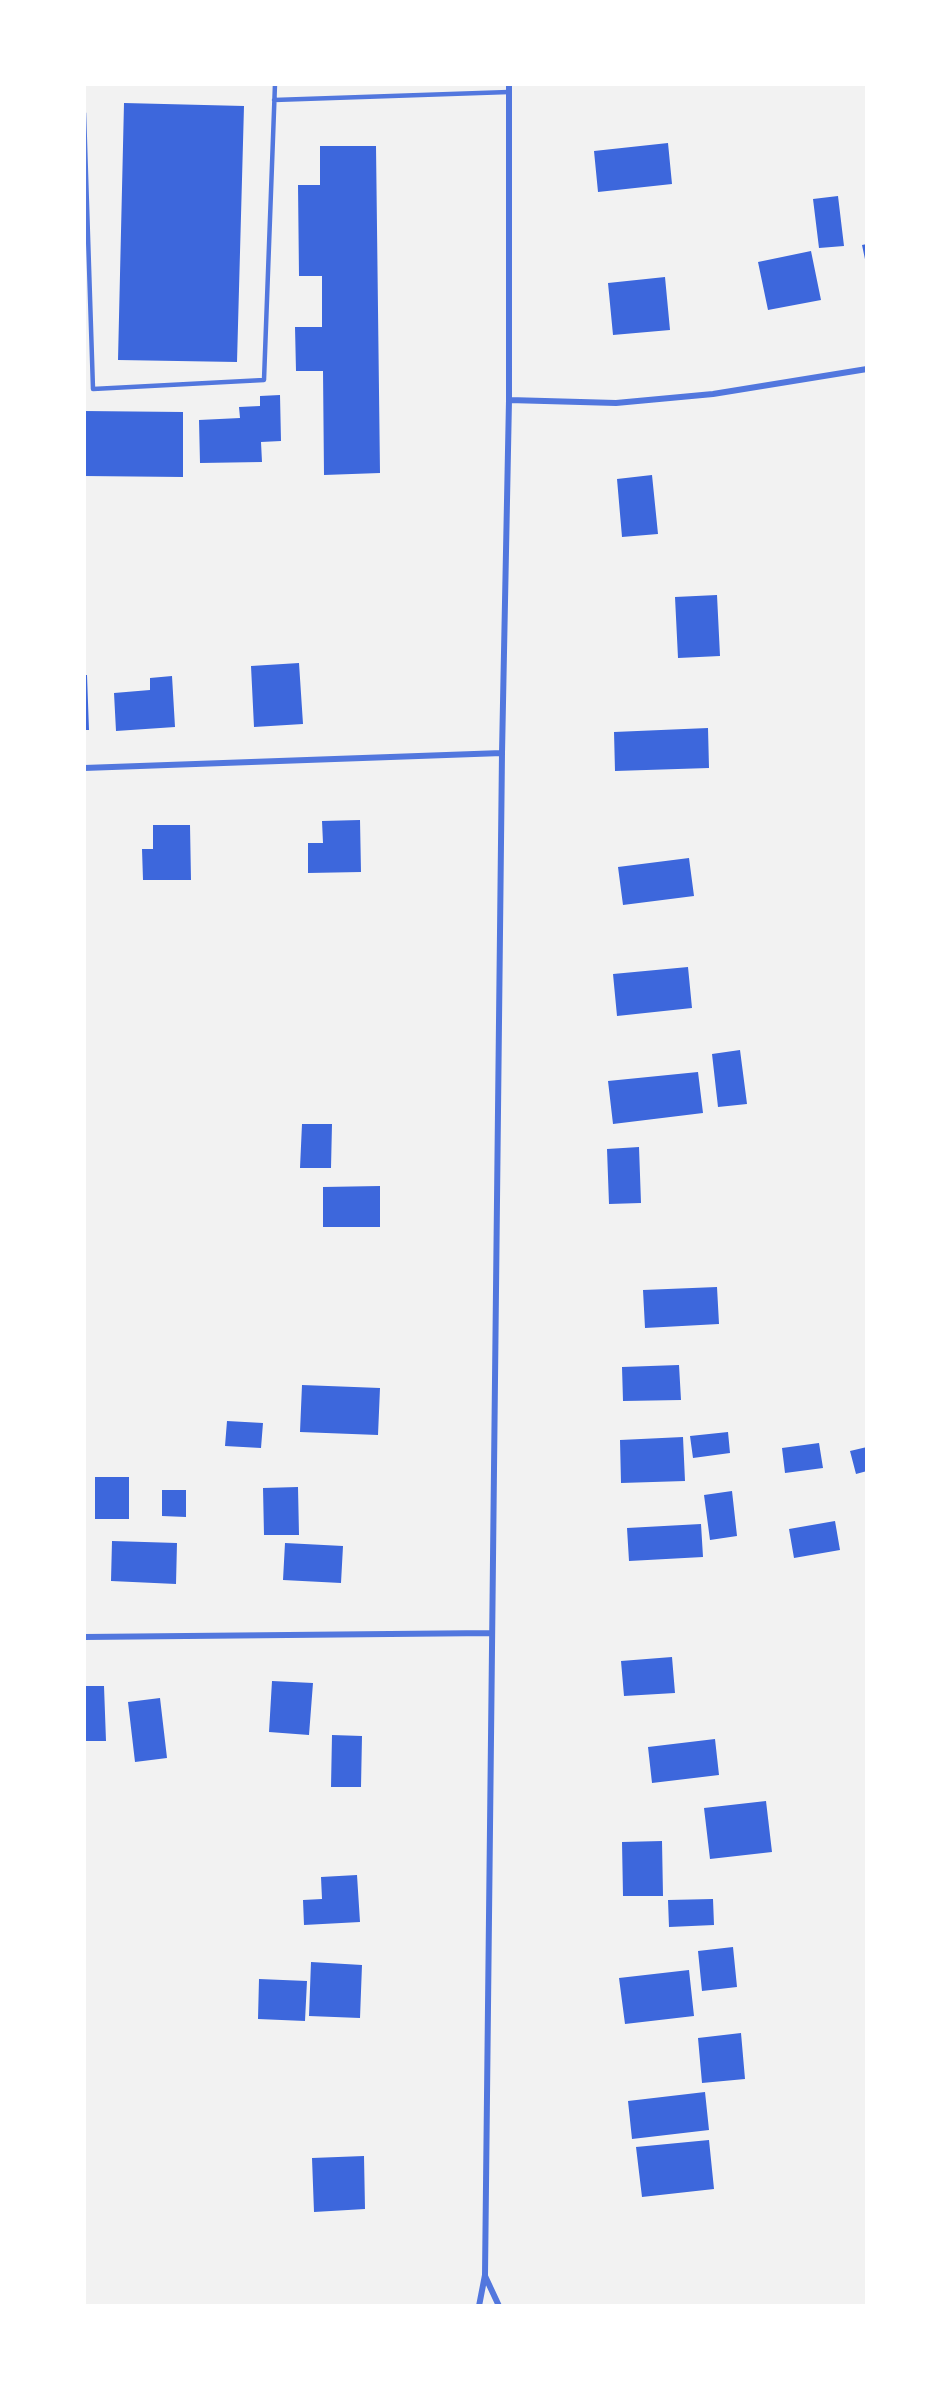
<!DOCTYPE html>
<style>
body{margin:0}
#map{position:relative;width:951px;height:2390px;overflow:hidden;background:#f2f2f2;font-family:"Source Serif 4",serif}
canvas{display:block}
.frame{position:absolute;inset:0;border:86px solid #fff;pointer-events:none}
</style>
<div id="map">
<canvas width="951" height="2390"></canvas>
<div class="frame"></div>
</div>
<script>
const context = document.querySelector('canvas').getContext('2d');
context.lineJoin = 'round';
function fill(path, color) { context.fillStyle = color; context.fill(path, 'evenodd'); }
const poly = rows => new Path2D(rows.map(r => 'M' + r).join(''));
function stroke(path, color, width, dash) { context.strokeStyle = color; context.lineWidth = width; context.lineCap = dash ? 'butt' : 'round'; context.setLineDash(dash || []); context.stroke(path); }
fill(poly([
 [124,103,244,106,237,362,118,360],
 [668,143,672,184,598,192,594,151],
 [320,146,376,146,380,473,324,475,323,371,296,371,295,327,322,327,322,276,299,276,298,185,320,185],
 [838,196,844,246,819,248,813,199],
 [867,244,867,264,866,264,862,245],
 [811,251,821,300,768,310,758,262],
 [665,277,670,330,613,335,608,283],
 [280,395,281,441,261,442,262,462,200,463,199,420,240,418,239,407,260,406,260,396],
 [84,411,183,412,183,477,84,476],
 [652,475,658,534,622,537,617,479],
 [717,595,720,656,678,658,675,597],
 [299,663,303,724,254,727,251,666],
 [84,675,87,675,89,730,84,730],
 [172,676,175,727,116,731,114,693,150,690,150,678],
 [708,728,709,768,615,771,614,732],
 [360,820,361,872,308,873,308,843,323,843,322,821],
 [153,825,190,825,191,880,143,880,142,849,153,849],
 [689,858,694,896,623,905,618,867],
 [688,967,692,1008,617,1016,613,974],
 [740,1050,747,1104,718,1107,712,1054],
 [698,1072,703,1113,613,1124,608,1081],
 [302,1124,332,1124,331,1168,300,1168],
 [639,1147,641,1203,609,1204,607,1149],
 [380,1186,380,1227,323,1227,323,1187],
 [717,1287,719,1324,645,1328,643,1290],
 [679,1365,681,1400,623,1401,622,1367],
 [302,1385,380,1388,378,1435,300,1432],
 [227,1421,263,1423,261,1448,225,1446],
 [728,1432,730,1453,693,1458,690,1436],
 [683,1437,685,1481,621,1483,620,1440],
 [819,1443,823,1468,785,1473,782,1448],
 [867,1447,867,1471,856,1474,850,1451],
 [95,1477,129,1477,129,1519,95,1519],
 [298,1487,299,1535,264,1535,263,1488],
 [162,1490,186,1490,186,1517,162,1516],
 [732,1491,737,1536,710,1540,704,1495],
 [835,1521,840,1550,794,1558,789,1529],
 [701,1524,703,1557,629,1561,627,1528],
 [112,1541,177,1543,176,1584,111,1581],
 [285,1543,343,1546,341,1583,283,1580],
 [672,1657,675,1693,624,1696,621,1661],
 [272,1681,313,1683,309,1735,269,1732],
 [84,1686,104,1686,106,1741,84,1741],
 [160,1698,167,1758,135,1762,128,1702],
 [332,1735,362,1736,361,1787,331,1787],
 [715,1739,719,1775,652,1783,648,1747],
 [766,1801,772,1852,710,1859,704,1808],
 [662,1841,663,1896,623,1896,622,1842],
 [357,1875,360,1922,304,1925,303,1900,322,1899,321,1877],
 [713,1899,714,1925,669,1927,668,1900],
 [733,1947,737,1987,702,1991,698,1951],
 [311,1962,362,1965,360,2018,309,2016],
 [689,1970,694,2016,625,2024,619,1978],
 [259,1979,307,1981,305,2021,258,2019],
 [741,2033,745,2079,702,2083,698,2038],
 [705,2092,709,2130,632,2139,628,2101],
 [709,2140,714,2189,642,2197,636,2147],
 [364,2156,365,2209,314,2212,312,2158]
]), '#3d67dc');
stroke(poly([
 [274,100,509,92],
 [84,113,93,389,264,380,275,84]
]), '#5277de', 4.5);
stroke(poly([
 [509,400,616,403,713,394,867,369],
 [84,768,502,753],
 [84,1637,492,1633],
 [485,2276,499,2306],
 [479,2306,485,2275,502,753,509,400,509,84]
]), '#5277de', 6);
</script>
